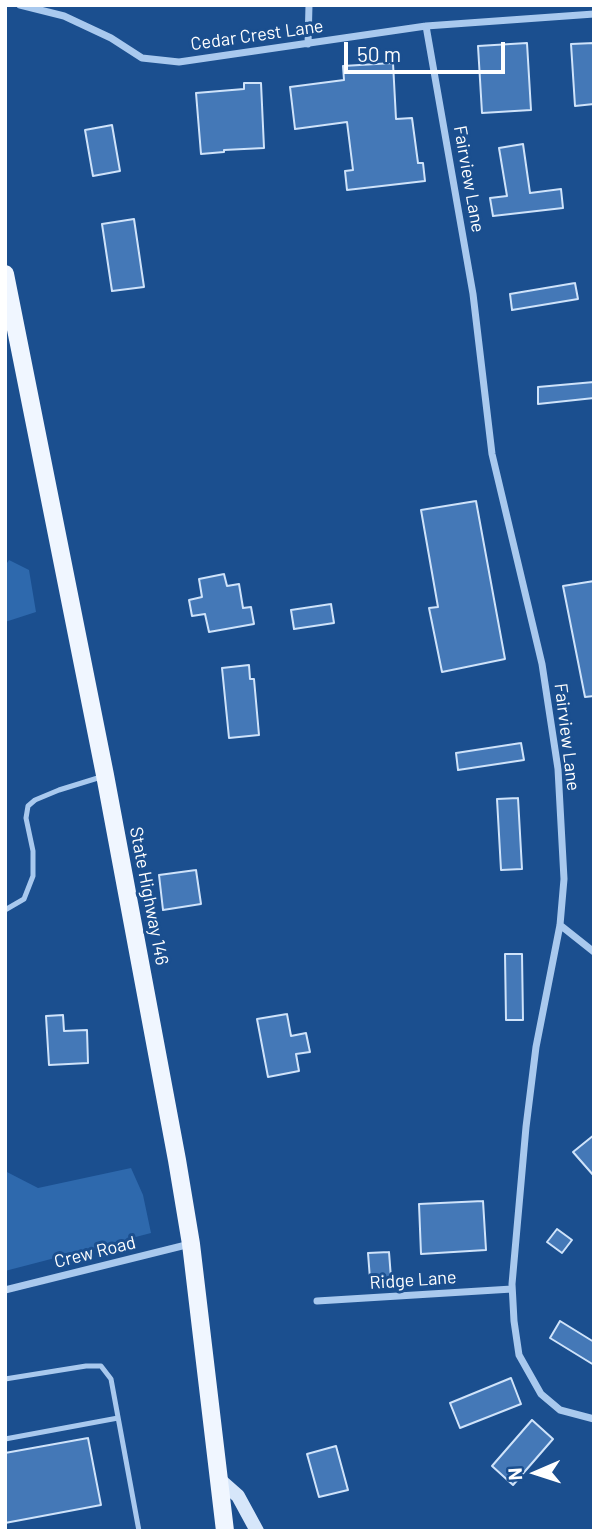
<!DOCTYPE html>
<style>
body{margin:0}
#map{position:relative;width:599px;height:1536px;overflow:hidden;background:#1b4f8f;font-family:Barlow,sans-serif}
canvas{display:block}
.frame{position:absolute;inset:0;border:7px solid #fff;pointer-events:none}
.north{position:absolute;left:501px;top:1438px;width:70px;height:70px;-webkit-text-stroke:5px #1b4f8f;paint-order:stroke;rotate:267deg;font-size:19px;font-weight:700;line-height:28px;text-align:center;color:#fff}
.north::after{content:'';display:block;margin:auto;width:24px;height:32px;background:#fff;clip-path:polygon(50% 0,100% 100%,50% 72%,0 100%)}
.scale{position:absolute;left:344px;top:42px;width:161px;height:32px;box-sizing:border-box;border:4px solid #fff;border-top:0;padding-left:9px;font-size:21px;line-height:24px;white-space:nowrap;color:#fff;-webkit-text-stroke:5px #1b4f8f;paint-order:stroke}
</style>
<div id="map">
<canvas width="599" height="1536"></canvas>
<div class="frame"></div>
<div class="north">N</div>
<div class="scale">50 m</div>
</div>
<script>
const context = document.querySelector('canvas').getContext('2d');
context.lineJoin = 'round';
function fill(path, color) { context.fillStyle = color; context.fill(path, 'evenodd'); }
const poly = rows => new Path2D(rows.map(r => 'M' + r).join(''));
function stroke(path, color, width, dash) { context.strokeStyle = color; context.lineWidth = width; context.lineCap = dash ? 'butt' : 'round'; context.setLineDash(dash || []); context.stroke(path); }
function label(font, color, halo, rows, align = 'center') {
  context.font = font + ' Barlow,sans-serif'; context.lineWidth = 6; context.setLineDash([]); context.textBaseline = 'middle'; context.strokeStyle = halo; context.fillStyle = color; for (const [text, x, y, turn = 0] of rows) {
    context.save(); context.translate(x, y); context.rotate((+turn || 0) * Math.PI / 180); context.textAlign = isNaN(turn) ? turn : align; if (halo) context.strokeText(text, 0, 0); context.fillText(text, 0, 0); context.restore();
  }
}
fill(poly([
 [9,560,29,570,36,612,5,622,5,566],
 [131,1168,143,1195,151,1233,5,1271,5,1171,38,1188]
]), '#2e69ad');
const building = poly([
 [527,43,531,110,482,113,478,46,527,43],
 [594,43,594,104,575,106,571,44,594,43],
 [393,63,396,119,412,118,418,163,423,163,425,181,347,190,345,171,353,170,347,122,295,129,290,87,344,80,343,66,393,63],
 [244,83,261,83,264,148,224,150,224,152,201,154,196,93,244,89,244,83],
 [112,125,120,171,93,176,85,130,112,125],
 [523,144,530,193,561,189,563,208,493,216,490,198,507,196,499,148,523,144],
 [134,219,144,287,112,291,102,224,134,219],
 [575,283,578,299,512,310,510,294,575,283],
 [594,382,594,398,538,404,538,387,594,382],
 [476,501,505,659,442,672,429,608,438,607,421,510,476,501],
 [224,574,227,586,239,584,243,608,251,607,254,624,209,632,205,614,192,616,189,600,202,597,199,579,224,574],
 [594,581,594,696,585,697,563,586,594,581],
 [331,604,334,623,294,629,291,610,331,604],
 [249,665,250,679,254,679,259,735,229,738,222,668,249,665],
 [521,743,524,760,458,770,456,753,521,743],
 [518,798,522,869,501,870,497,799,518,798],
 [196,870,201,904,163,910,159,875,196,870],
 [505,954,522,954,523,1020,506,1020,505,954],
 [287,1014,291,1036,306,1033,310,1052,296,1054,299,1071,268,1077,257,1019,287,1014],
 [63,1015,64,1031,87,1030,88,1063,49,1065,46,1016,63,1015],
 [594,1135,594,1176,573,1152,594,1135],
 [483,1201,486,1250,421,1254,419,1204,483,1201],
 [557,1229,572,1240,562,1253,547,1242,557,1229],
 [389,1252,391,1278,370,1279,368,1253,389,1252],
 [560,1321,594,1342,594,1365,550,1338,560,1321],
 [511,1378,521,1404,460,1428,450,1403,511,1378],
 [532,1420,553,1439,513,1485,492,1466,532,1420],
 [88,1438,101,1505,5,1523,5,1453,88,1438],
 [336,1446,348,1490,319,1497,307,1454,336,1446]
]);
fill(building, '#4478b7');
stroke(building, '#cfe3fa', 2);
stroke(poly([
 [5,910,24,899,33,876,33,851,26,818,28,806,35,800,59,790,101,777],
 [5,1379,86,1366,101,1366,111,1379,139,1531],
 [5,1439,118,1418]
]), '#a9c9ee', 5);
stroke(poly([
 [20,5,64,16,111,38,142,58,179,62,426,26,594,14],
 [426,26,473,294,492,454,542,664,558,769,564,879,560,925,536,1047,526,1127,512,1284,514,1321,519,1355,541,1394,560,1410,594,1419],
 [308,44,309,5],
 [560,925,594,952],
 [5,1290,190,1244],
 [317,1301,512,1289]
]), '#a9c9ee', 7);
stroke(poly([
 [221,1481,238,1496,257,1531]
]), '#d6e6fa', 14);
stroke(poly([
 [5,274,105,775,177,1160,191,1244,225,1531]
]), '#f0f6ff', 18);
label('18px', '#fff', '#1b4f8f', [
 ["Cedar Crest Lane",257,35,-8],
 ["Fairview Lane",469,179,80],
 ["Fairview Lane",567,737,83],
 ["State Highway 146",149,896,79],
 ["Crew Road",95,1252,-14],
 ["Ridge Lane",413,1280,-4]
]);
</script>
